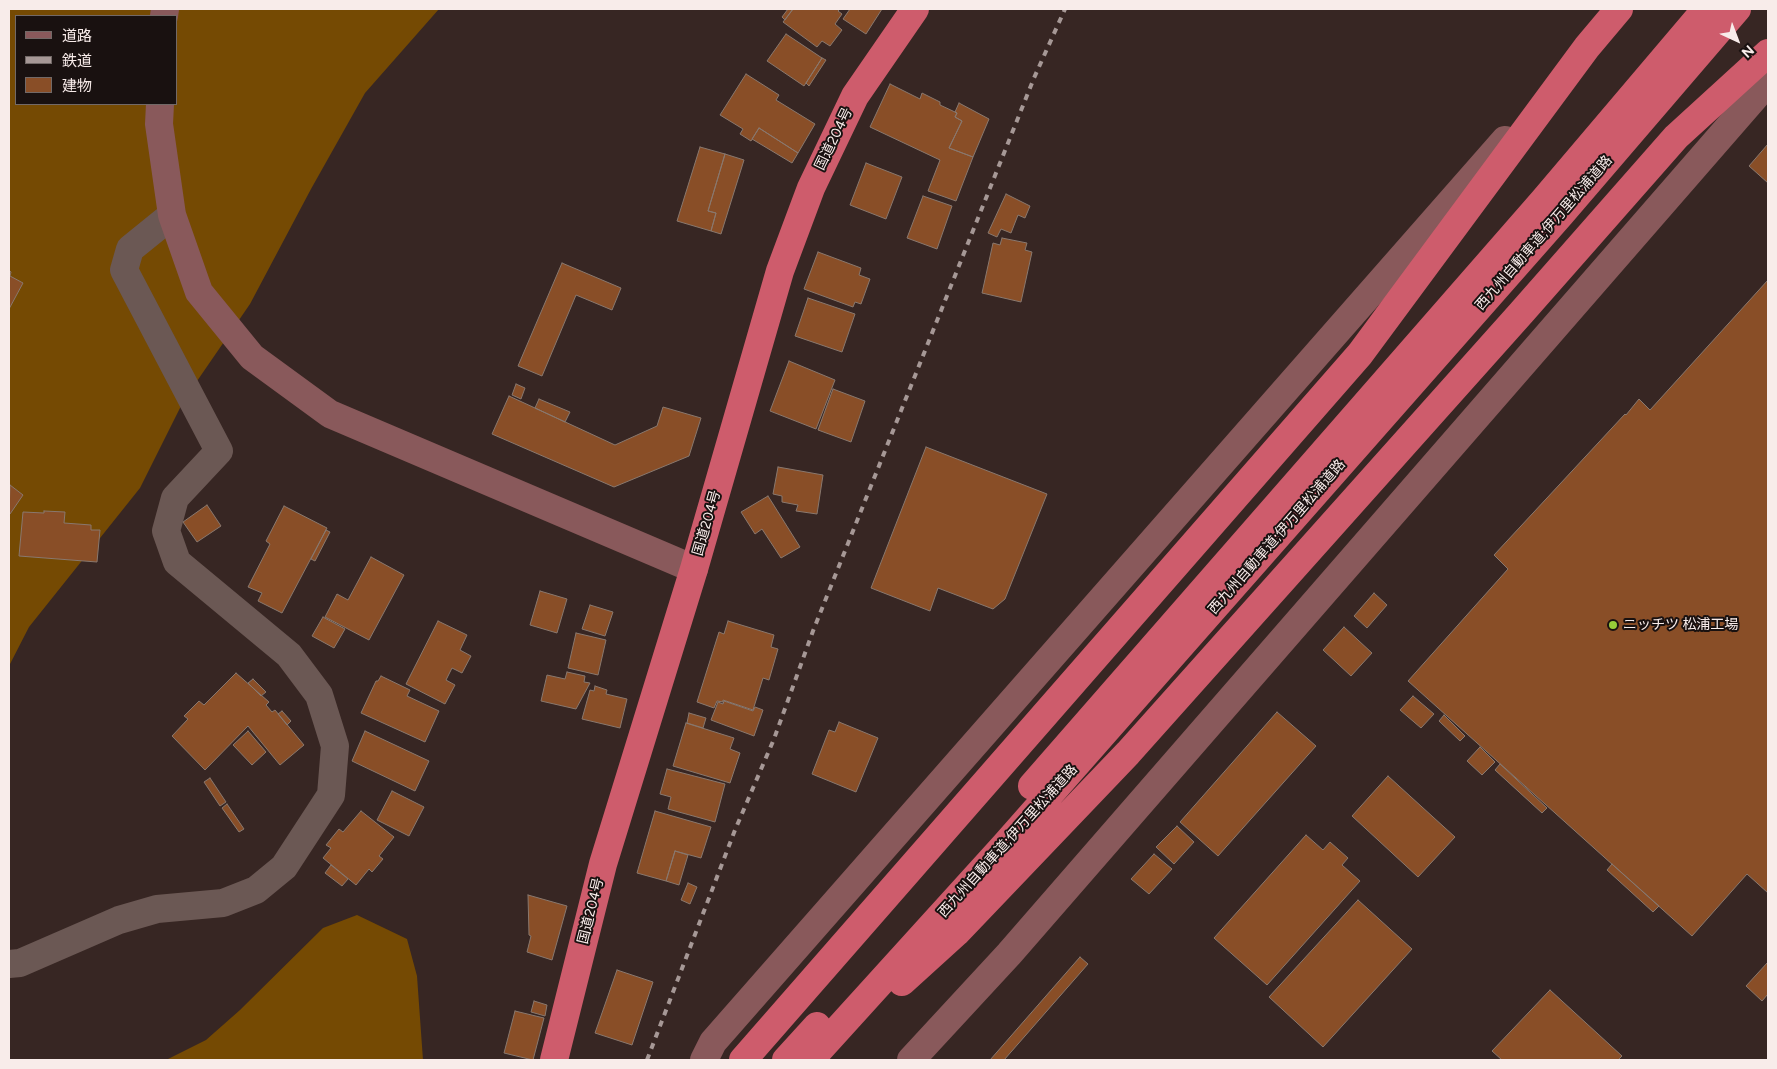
<!DOCTYPE html>
<meta charset="utf-8">
<style>
body{margin:0}
#map{position:relative;width:1777px;height:1069px;overflow:hidden;background:#372623;font-family:Figtree,"Noto Sans JP",sans-serif}
canvas{display:block}
.frame{position:absolute;inset:0;border:10px solid #f8ecea;pointer-events:none}
.legend{position:absolute;left:15px;top:15px;width:162px;height:90px;box-sizing:border-box;background:#191110;border:1px solid #726967;margin:0;padding:6px 9px;list-style:none;font-size:15px;color:#f8ecea}
.legend li{display:flex;align-items:center;gap:10px;height:25px}
.legend b{width:25px;border:1px solid #726967}
.north{position:absolute;left:1712px;top:15px;width:50px;height:50px;-webkit-text-stroke:4px #191110;paint-order:stroke;rotate:137deg;font-size:14px;font-weight:700;line-height:20px;text-align:center;color:#f8ecea}
.north::after{content:'';display:block;margin:auto;width:18px;height:22px;background:#f8ecea;clip-path:polygon(50% 0,100% 100%,50% 72%,0 100%)}
</style>
<div id="map">
<canvas width="1777" height="1069"></canvas>
<div class="frame"></div>
<ul class="legend">
<li><b style="height:6px;background:#89595b"></b>道路</li>
<li><b style="height:6px;background:#a69896"></b>鉄道</li>
<li><b style="height:14px;background:#894e27"></b>建物</li>
</ul>
<div class="north">N</div>
</div>
<script>
const context = document.querySelector('canvas').getContext('2d');
context.lineJoin = 'round';
function fill(path, color) { context.fillStyle = color; context.fill(path, 'evenodd'); }
const poly = rows => new Path2D(rows.map(r => 'M' + r).join(''));
function stroke(path, color, width, dash) { context.strokeStyle = color; context.lineWidth = width; context.lineCap = dash ? 'butt' : 'round'; context.setLineDash(dash || []); context.stroke(path); }
function label(font, color, halo, rows, align = 'center') {
  context.font = font + ' Figtree,"Noto Sans JP",sans-serif'; context.lineWidth = 4; context.setLineDash([]); context.textBaseline = 'middle'; context.strokeStyle = halo; context.fillStyle = color; for (const [text, x, y, turn = 0] of rows) {
    context.save(); context.translate(x, y); context.rotate((+turn || 0) * Math.PI / 180); context.textAlign = isNaN(turn) ? turn : align; if (halo) context.strokeText(text, 0, 0); context.fillText(text, 0, 0); context.restore();
  }
}
fill(poly([
 [9,9,439,9,365,93,311,189,250,304,184,400,140,488,29,627,9,666],
 [16,16,176,16,176,104,16,104],
 [357,915,407,939,417,976,423,1060,166,1060,206,1040,240,1010,323,928]
]), '#754a03');
const building = poly([
 [788,9,793,9,785,20,782,17,788,9],
 [793,9,840,9,838,11,842,14,835,24,842,30,830,46,822,41,817,47,783,22,793,9],
 [850,9,882,9,866,34,843,19,850,9],
 [786,34,822,58,804,86,767,61,786,34],
 [822,58,826,60,809,86,806,83,822,58],
 [746,74,779,95,776,100,815,124,798,153,759,128,751,141,740,134,743,129,720,115,746,74],
 [890,84,920,99,922,93,940,102,940,105,955,112,957,113,955,117,962,121,949,148,973,157,956,201,928,191,940,160,870,127,890,84],
 [959,103,989,119,973,157,949,148,962,121,955,117,957,113,955,112,959,103],
 [759,128,798,153,792,163,752,139,759,128],
 [1768,144,1768,183,1749,166,1768,144],
 [700,147,725,154,708,211,716,213,711,231,677,221,700,147],
 [725,154,744,160,721,234,711,231,716,213,708,211,725,154],
 [866,163,902,177,886,219,850,205,866,163],
 [1006,194,1030,206,1025,218,1018,215,1011,233,1001,229,997,237,988,233,1006,194],
 [923,196,952,206,937,249,907,238,923,196],
 [1002,238,1027,243,1025,250,1032,252,1021,302,982,293,993,243,1000,245,1002,238],
 [818,252,861,268,859,275,870,279,861,304,855,302,853,307,804,289,818,252],
 [562,263,621,288,612,310,576,295,542,376,518,366,562,263],
 [9,270,11,272,10,276,23,283,9,309,9,270],
 [1768,280,1768,893,1747,874,1692,936,1408,681,1508,569,1494,555,1625,414,1626,415,1639,399,1650,410,1768,280],
 [808,298,855,314,842,352,795,336,808,298],
 [789,361,835,380,816,429,770,411,789,361],
 [516,384,525,388,521,399,512,395,516,384],
 [833,389,865,401,851,442,818,430,833,389],
 [509,396,615,445,657,426,663,407,701,418,689,456,614,487,492,434,509,396],
 [539,399,570,412,565,422,535,408,539,399],
 [926,447,1047,494,1005,599,993,609,938,588,930,611,871,588,926,447],
 [778,467,823,475,817,514,796,511,798,505,782,502,782,496,773,494,778,467],
 [10,485,23,495,10,514,9,513,10,485],
 [768,496,800,547,781,558,762,529,755,534,741,512,768,496],
 [207,505,221,526,197,542,183,522,207,505],
 [284,506,327,528,282,613,258,601,262,593,248,587,270,544,266,541,284,506],
 [44,511,65,512,64,523,91,525,91,530,100,530,97,562,19,556,23,512,44,513,44,511],
 [326,530,330,532,315,561,311,559,326,530],
 [371,557,404,575,369,640,325,617,337,594,348,600,371,557],
 [540,591,567,599,557,633,530,625,540,591],
 [1374,593,1387,605,1367,628,1354,616,1374,593],
 [590,605,613,612,605,636,582,629,590,605],
 [323,617,345,629,334,648,312,636,323,617],
 [438,621,467,635,460,650,471,656,462,673,452,668,446,680,455,685,445,704,406,684,438,621],
 [728,621,774,635,771,647,778,649,769,680,763,678,753,710,723,700,723,702,717,701,714,708,697,702,719,632,724,634,728,621],
 [1344,627,1372,653,1351,676,1323,650,1344,627],
 [576,633,606,640,598,675,568,668,576,633],
 [567,672,585,676,584,682,590,683,576,709,541,701,547,675,565,679,567,672],
 [236,673,269,702,266,705,272,712,275,710,304,745,280,765,248,726,205,770,172,736,188,719,184,716,199,701,204,705,236,673],
 [381,676,410,690,407,696,439,711,425,742,361,713,376,681,378,681,381,676],
 [253,679,266,692,261,696,248,683,253,679],
 [595,686,607,690,606,694,627,699,620,728,582,719,590,690,594,691,595,686],
 [1413,696,1434,714,1421,728,1400,710,1413,696],
 [724,701,753,711,755,707,763,710,754,736,711,720,718,702,723,704,724,701],
 [282,711,291,721,287,725,278,714,282,711],
 [1277,712,1316,746,1218,856,1180,822,1277,712],
 [689,713,706,718,703,728,687,723,689,713],
 [1444,715,1465,736,1460,741,1439,721,1444,715],
 [839,722,878,738,856,792,812,774,829,730,835,732,839,722],
 [686,723,734,738,730,749,740,753,730,783,673,766,686,723],
 [248,731,266,752,252,765,233,745,248,731],
 [365,731,429,761,415,791,352,761,365,731],
 [1480,747,1495,762,1482,775,1467,761,1480,747],
 [1500,764,1547,808,1542,813,1495,770,1500,764],
 [667,769,725,784,715,822,668,809,671,797,660,794,667,769],
 [1388,776,1455,837,1418,877,1352,816,1388,776],
 [210,778,226,802,220,806,204,782,210,778],
 [392,791,424,807,409,836,377,820,392,791],
 [227,804,244,829,239,832,222,808,227,804],
 [361,811,394,837,379,856,383,859,372,872,369,869,356,885,323,858,331,848,326,845,339,829,343,832,361,811],
 [655,811,711,827,701,858,675,851,666,881,637,873,655,811],
 [1177,826,1194,842,1174,864,1156,847,1177,826],
 [1306,835,1323,850,1330,842,1348,858,1342,865,1360,881,1267,985,1214,938,1306,835],
 [675,851,688,855,679,885,666,881,675,851],
 [1154,854,1172,869,1149,894,1131,879,1154,854],
 [1612,864,1659,906,1653,912,1607,870,1612,864],
 [331,865,348,879,342,886,325,873,331,865],
 [688,883,697,887,690,904,681,900,688,883],
 [528,895,567,906,552,960,527,952,531,936,529,935,528,895],
 [1358,900,1412,949,1323,1047,1269,997,1358,900],
 [1080,957,1088,964,1004,1060,990,1060,1080,957],
 [1768,962,1768,994,1762,1001,1746,986,1768,962],
 [617,970,653,982,632,1045,595,1033,617,970],
 [1550,990,1622,1056,1618,1060,1502,1060,1492,1051,1550,990],
 [534,1001,547,1005,545,1016,531,1012,534,1001],
 [515,1011,544,1018,533,1060,504,1053,515,1011]
]);
fill(building, '#894e27');
stroke(building, '#89786e', 1);
stroke(poly([
 [9,964,20,963,119,920,157,909,223,903,256,890,284,867,331,795,335,746,319,695,289,655,177,562,166,531,175,498,219,451,124,270,130,249,172,215]
]), '#6b5854', 28);
stroke(poly([
 [164,16,165,9],
 [160,104,159,124,172,215,199,292,252,357,330,414,694,569],
 [704,1060,713,1042,1505,140],
 [911,1060,1009,954,1768,82]
]), '#89595b', 28);
stroke(poly([
 [1032,786,1544,200,1706,9],
 [902,982,956,933,1128,753,1522,312,1676,137,1768,53],
 [554,1060,603,864,694,569,780,271,811,188,855,96,915,9],
 [743,1060,1360,354,1587,47,1619,9],
 [786,1060,817,1026],
 [810,1060,1005,845,1561,214,1737,9]
]), '#ce5c6c', 28);
stroke(poly([
 [647,1060,735,830,774,739,813,631,1034,78,1065,9]
]), '#a69896', 4, [6, 6]);
for (const [x, y, r, color] of [
 [1613,625,5,"#97cc39"]
]) { const dot = new Path2D(); dot.arc(x, y, r, 0, 2 * Math.PI); context.fillStyle = color; context.fill(dot); stroke(dot, '#191110', 2); }
label('14px', '#f8ecea', '#191110', [
 ["国道204号",834,139,-64],
 ["西九州自動車道;伊万里松浦道路",1544,233,-49],
 ["国道204号",707,523,-74],
 ["西九州自動車道;伊万里松浦道路",1277,537,-49],
 ["西九州自動車道;伊万里松浦道路",1008,841,-48],
 ["国道204号",591,911,-76]
]);
label('14px', '#f8ecea', '#191110', [
 ["ニッチツ 松浦工場",1623,625]
], 'left');
</script>
